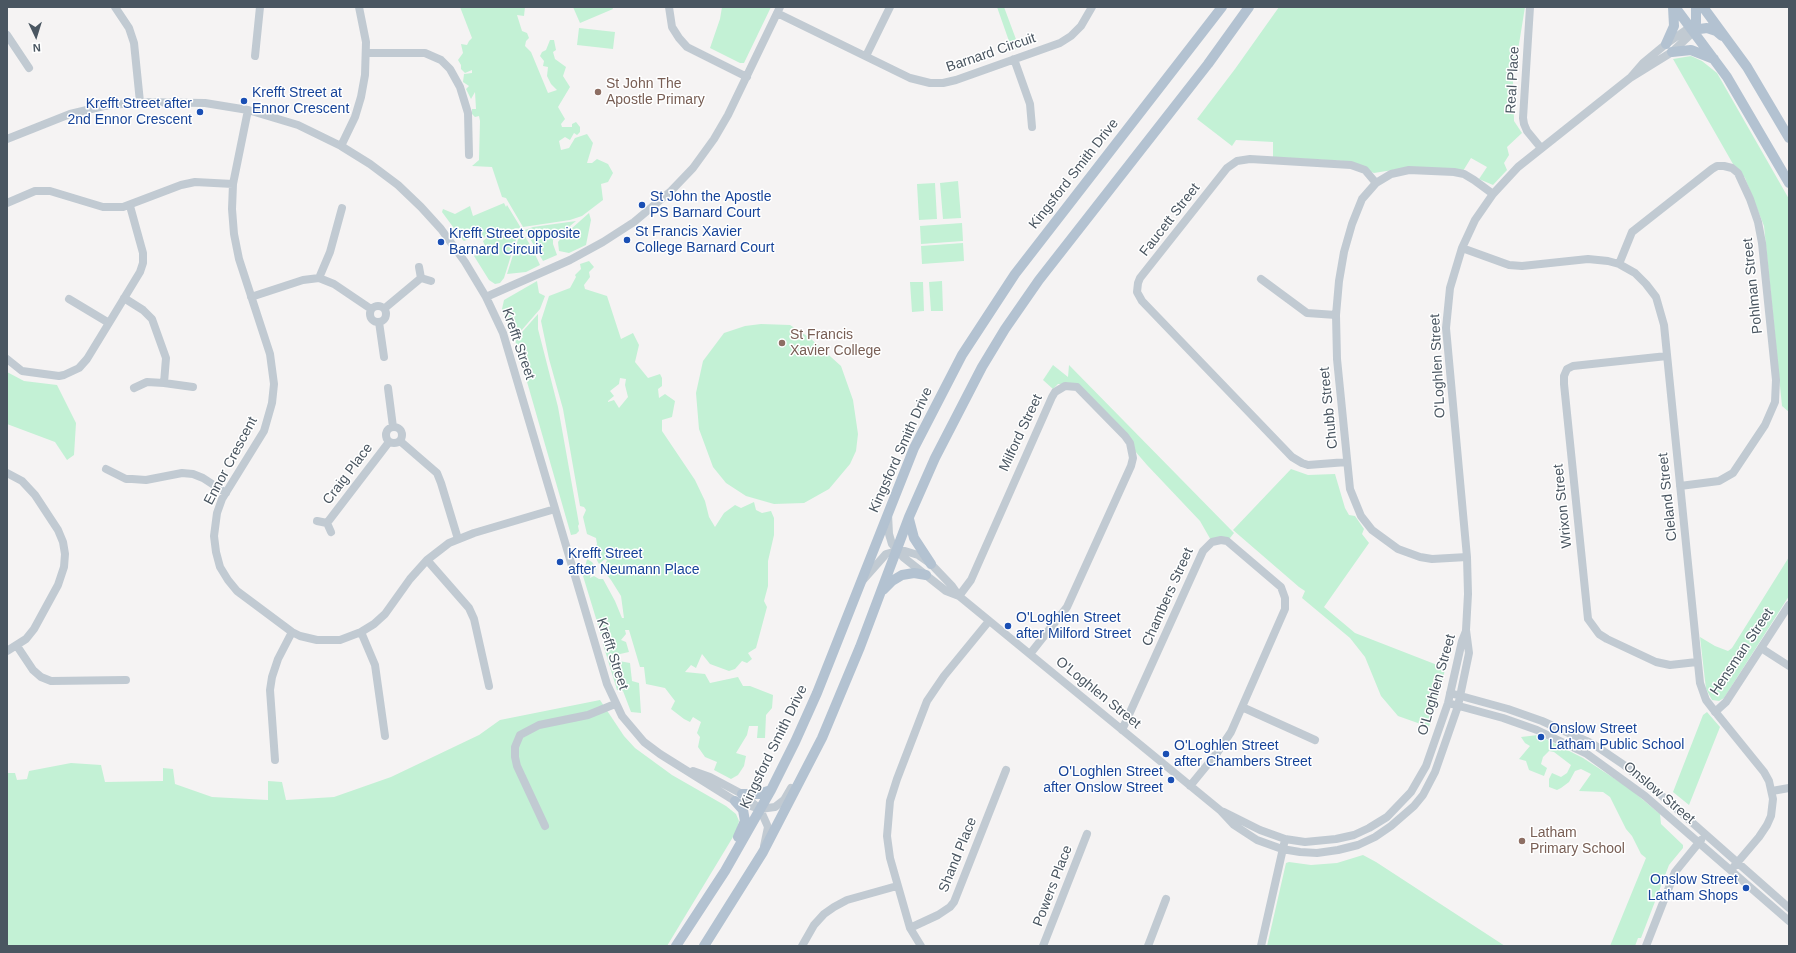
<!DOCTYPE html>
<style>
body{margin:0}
#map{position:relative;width:1796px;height:953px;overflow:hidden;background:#f5f3f3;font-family:Helvetica,sans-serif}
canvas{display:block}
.frame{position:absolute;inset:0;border:8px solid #4a5661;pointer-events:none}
.north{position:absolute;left:16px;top:16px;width:40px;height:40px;-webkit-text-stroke:3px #fff;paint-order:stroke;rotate:176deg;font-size:11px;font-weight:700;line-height:16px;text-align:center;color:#4a5661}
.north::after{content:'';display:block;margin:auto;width:14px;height:18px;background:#4a5661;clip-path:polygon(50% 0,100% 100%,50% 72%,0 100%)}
</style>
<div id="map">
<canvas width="1796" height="953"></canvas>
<div class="frame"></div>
<div class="north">N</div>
</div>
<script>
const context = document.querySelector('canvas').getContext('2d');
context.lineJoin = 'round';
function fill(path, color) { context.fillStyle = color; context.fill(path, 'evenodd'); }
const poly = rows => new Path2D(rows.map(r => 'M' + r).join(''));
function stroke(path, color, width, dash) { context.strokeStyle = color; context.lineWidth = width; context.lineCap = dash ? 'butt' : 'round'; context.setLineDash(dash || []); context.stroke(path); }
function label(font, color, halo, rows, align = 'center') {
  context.font = font + ' Helvetica,sans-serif'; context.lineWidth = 3; context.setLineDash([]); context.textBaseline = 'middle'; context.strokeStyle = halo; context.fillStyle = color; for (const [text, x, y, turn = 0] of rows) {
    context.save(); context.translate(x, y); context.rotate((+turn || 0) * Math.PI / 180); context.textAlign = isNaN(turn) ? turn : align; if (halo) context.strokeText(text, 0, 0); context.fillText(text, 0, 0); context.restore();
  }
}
fill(poly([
 [460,7,525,7,524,16,517,15,522,31,527,33,529,38,526,41,525,46,531,52,548,93,557,90,551,84,547,76,548,67,543,66,544,61,540,56,542,52,546,50,550,40,554,40,556,50,553,52,555,59,566,67,563,76,570,87,558,107,565,119,561,124,562,127,572,127,572,124,576,122,580,127,580,132,577,135,574,133,570,140,565,137,559,141,561,150,569,148,575,138,587,134,593,143,587,163,592,163,597,159,608,164,613,173,608,182,601,184,603,200,582,216,570,220,523,227,506,198,502,197,492,167,472,166,479,160,480,121,479,116,475,117,472,114,472,109,476,109,475,92,471,99,466,89,469,86,463,82,464,74,472,73,472,70,465,73,461,69,461,65,458,60,463,53,461,44,467,45,469,41,472,38],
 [573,7,612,7,613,9,580,23],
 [722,7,771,7,744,63,740,63,710,48,720,19],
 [997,7,1004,7,1017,42,1025,45,1007,52,1010,44],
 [1279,7,1525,7,1513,81,1514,121,1522,133,1507,147,1509,155,1504,163,1507,170,1493,185,1479,179,1487,167,1471,158,1463,171,1399,169,1374,173,1344,161,1273,157,1273,142,1236,140,1232,146,1197,119,1235,69],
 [579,28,615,32,613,49,577,45],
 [1691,56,1702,61,1717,73,1789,199,1789,412,1782,406,1764,226,1745,178,1733,164,1673,59],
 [958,181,961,218,943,219,940,183],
 [935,183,937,219,919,220,917,184],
 [504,203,506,207,507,205,521,228,498,231,481,239,478,235,464,241,461,238,463,236,460,232,456,231,442,212,443,209,455,214,470,206,473,216],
 [589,213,591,220,586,245,569,253,559,251,558,242,562,237],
 [576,221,553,240,553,244,557,255,543,261,525,230,533,227],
 [962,223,963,241,921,244,920,226],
 [519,230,504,278,500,283,495,284,489,280,474,256,485,246,483,241,488,237,499,232],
 [521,230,532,248,540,265,526,272,507,274],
 [963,243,964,261,922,264,921,246],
 [589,261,594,267,589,272,590,277,584,285,585,289,607,296,621,339,633,333,639,345,635,362,648,378,660,374,662,378,662,386,658,389,659,398,665,394,675,401,672,417,662,420,662,431,695,480,705,501,709,517,715,527,724,513,735,505,741,508,754,502,756,510,762,513,771,511,774,518,774,535,768,561,768,586,764,601,767,607,756,648,748,653,752,659,747,663,742,661,735,669,729,671,710,664,702,654,696,668,691,665,685,672,705,674,710,683,738,677,743,686,750,686,773,695,772,708,766,715,765,738,757,738,758,726,749,726,747,735,736,753,746,756,744,766,738,775,731,779,714,770,717,762,705,757,698,747,700,737,697,733,701,722,693,717,690,722,684,719,671,709,675,701,665,688,646,684,644,667,640,667,629,630,625,630,626,634,621,640,626,642,629,652,620,654,619,661,630,663,632,681,639,683,641,713,631,712,623,691,617,690,603,644,609,635,602,638,583,576,587,559,592,562,597,569,591,571,590,578,594,576,599,579,603,579,615,601,622,618,624,618,621,596,611,580,603,570,607,560,605,559,599,564,593,553,597,544,596,538,587,534,583,517,586,510,584,507,580,506,563,409,549,359,541,321,549,296,570,288,576,277,575,275,581,269,580,264],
 [620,378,626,379,625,385,628,397,619,408,614,400,608,402,608,401,614,396,610,391,619,384],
 [537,281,539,293,545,296,540,309,514,339,502,309,504,300],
 [942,281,943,311,931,311,929,282],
 [910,282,923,282,924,311,912,312],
 [538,314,538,329,558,407,579,524,578,526,579,531,576,534,571,535,515,340],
 [761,324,790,325,807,336,810,336,811,339,841,366,853,400,858,434,856,451,850,464,829,489,804,503,774,504,746,496,726,483,713,467,699,429,696,393,703,361,724,333,745,326],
 [1053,365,1068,377,1069,365,1234,533,1230,538,1231,544,1212,542,1200,521,1147,465,1085,393,1070,384,1058,384,1053,389,1043,380],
 [7,372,24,381,57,385,76,423,74,455,67,460,55,442,7,424],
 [1291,469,1308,475,1335,474,1345,508,1349,515,1355,516,1364,529,1362,534,1369,543,1324,607,1355,633,1445,668,1443,680,1429,727,1398,716,1381,696,1365,657,1350,638,1302,598,1305,591,1299,587,1233,530],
 [1789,557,1789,596,1724,698,1719,701,1712,700,1706,689,1700,637,1715,646,1728,651,1732,648],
 [600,700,624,736,635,748,672,775,726,806,736,814,739,821,736,832,667,946,7,946,7,773,15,773,17,780,27,779,29,771,71,763,101,765,105,782,163,781,163,768,173,769,175,784,212,797,268,800,268,781,282,782,286,800,334,797,391,777,479,735,500,720],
 [1707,712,1720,727,1689,805,1673,792,1703,715],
 [1538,735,1583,758,1629,788,1660,814,1661,824,1683,845,1683,848,1669,865,1641,938,1638,938,1635,946,1610,946,1646,858,1641,854,1632,836,1626,829,1610,797,1603,792,1579,791,1591,774,1581,769,1575,771,1569,782,1561,788,1557,790,1549,787,1549,779,1552,773,1561,777,1567,773,1571,765,1554,752,1549,751,1543,757,1541,764,1547,768,1544,776,1529,770,1526,761,1519,759,1530,746,1525,743,1521,737],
 [1363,855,1376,862,1505,946,1267,946,1286,863,1289,862,1311,865,1337,863]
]), '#c3f1d5');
stroke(poly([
 [115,7,129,28,134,43,140,102],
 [669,7,672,27,679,38,687,47,747,77],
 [1530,7,1523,118,1524,124,1527,131,1541,148],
 [777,13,910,78,930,83,943,83,956,80,1060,43,1071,36,1081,26,1092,7],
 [7,35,29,68],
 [367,53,425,53,441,60,450,69,460,87,468,113,469,155],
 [255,56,260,7],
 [866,56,890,7],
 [1014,59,1030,104,1032,127],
 [248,110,233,184,232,209,234,234,239,259,270,354,274,384,272,403,264,431,222,499,217,513,214,536,216,552,220,567,228,580,237,591,292,632,300,636,317,640,340,640,361,632,374,624,385,614,410,579,427,560,449,543,474,533,555,509],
 [7,139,70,114,104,106,140,102,205,103,248,110,298,125,341,146,370,164,398,185,421,207,441,229,465,262,486,297,503,333,607,684,622,716,644,742,660,754,735,801,760,809,775,807,784,800,791,788],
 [341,146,355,117,361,97,365,75,366,42,359,7],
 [1376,183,1362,199,1352,224,1344,252,1339,281,1336,315,1337,359,1350,489,1361,516,1372,530,1398,549,1420,557,1432,559,1467,557],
 [7,203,35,191,50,191,103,207,123,207,181,185,195,182,233,184],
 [1462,248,1509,265,1522,266,1588,259,1608,261,1619,264,1635,273,1646,284,1656,297,1664,325,1700,683,1706,700,1713,709,1764,772,1769,781,1773,799,1771,816,1767,825,1759,837,1731,870],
 [1619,264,1632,232,1712,169,1717,166,1724,166,1732,168,1738,173,1750,199,1758,222,1762,243,1776,380,1775,402,1765,425,1733,473,1719,481,1680,486],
 [419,267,421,278,431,281],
 [319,278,330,252,342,208],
 [1261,279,1307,313,1336,315],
 [251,297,303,280,319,278,334,284,371,309],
 [486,297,570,260,603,242,634,222,671,191,693,168,714,139,728,115,780,7],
 [124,298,143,310,152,319,166,358,164,383,193,387],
 [69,299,109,323,140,272,143,263,143,253,130,206],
 '370 314a8 8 0 1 1 16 0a8 8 0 1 1-16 0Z',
 [385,308,421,278],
 [379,322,384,357],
 [1667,356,1573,366,1567,369,1564,376,1564,384,1588,619,1599,634,1607,639,1656,662,1670,665,1697,662],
 [7,359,22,371,59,376,64,375,79,368,87,359,109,323],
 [134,388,147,382,164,383],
 [388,388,393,427],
 '386 435a8 8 0 1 1 16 0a8 8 0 1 1-16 0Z',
 [400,441,437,473,441,483,458,539],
 [1347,462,1308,465,1302,463,1292,457,1142,301,1137,292,1138,283,1140,278,1227,168,1237,161,1250,159,1351,165,1365,170,1376,183,1391,174,1409,170,1454,172,1464,174,1474,180,1493,194],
 [106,469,126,479,132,479,146,480,182,473,193,474,203,478,226,493],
 [7,473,22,481,35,495,58,530,63,542,65,554,64,567,58,585,34,629,26,639,7,651],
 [888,514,889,534,892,544,903,557,946,591,959,596,1221,811,1234,825,1257,840,1282,849,1300,852,1317,853,1338,850,1358,845,1375,837,1391,826,1414,806,1423,795,1435,772,1458,706,1469,653,1466,630,1468,594,1467,557,1446,328,1450,288,1462,248,1475,220,1493,194,1518,167,1630,78,1672,52,1690,35,1692,30,1686,30,1666,44,1643,63,1630,78],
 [317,521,327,523,331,532],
 [327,523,389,442],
 [427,560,469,608,474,619,489,686],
 [863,580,886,554,897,551,905,551,918,555,931,564,952,586,959,596],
 [959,596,971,580,1052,397,1055,392,1065,386,1077,387,1125,436,1130,443,1133,458,1131,466,1067,607,1030,654],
 [361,632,375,665,385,736],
 [17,646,33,670,41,677,51,681,126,680],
 [1761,648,1789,666],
 [1450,693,1508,709,1542,721,1593,744,1624,765,1653,788,1789,908],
 [1448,703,1503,718,1537,730,1587,754,1645,796,1789,921],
 [1242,707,1315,740],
 [1715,712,1726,702,1789,605],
 [1122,730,1203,551,1212,542,1221,540,1227,541,1281,587,1285,598,1285,609,1231,732,1217,753,1190,786],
 [275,760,270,690,272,677,278,659,292,632],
 [693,771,710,777,742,794,760,809,768,827,764,846],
 [1772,791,1789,788],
 [1224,812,1260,830,1285,839,1305,842,1336,839,1354,835,1369,828,1387,817,1411,792,1426,766,1448,703,1462,641,1466,631],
 [545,826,517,766,515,757,515,747,520,735,539,725,588,715,615,704],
 [910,928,938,915,950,907,954,902,1006,770],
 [802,946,814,925,824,914,834,907,847,900,897,886],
 [921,946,910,928,890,858,887,836,890,801,897,779,927,701,944,676,989,621],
 [1043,946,1087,834],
 [1148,946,1166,899],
 [1261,946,1284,844],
 [1646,946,1675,872,1701,840]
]), '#c1cad2', 8);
stroke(poly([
 [1675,7,1727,77,1789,183],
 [1703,7,1747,67,1789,138],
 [1692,30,1707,28,1716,31,1722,36],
 [1692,30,1696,23,1696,7],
 [1666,44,1674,26,1673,7],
 [1672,52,1691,50,1714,59],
 [909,519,914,538,931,564],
 [883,590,892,581,902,575,914,573,926,575],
 [742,794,759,794,771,790],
 [735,801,743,810,745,821,738,837],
 [676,946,725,871,771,790,795,742,817,693,914,448,962,355,1015,274,1222,7],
 [704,946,763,852,822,738,860,647,909,517,935,458,982,367,1005,329,1039,280,1208,64,1249,7]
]), '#b3c2d1', 10);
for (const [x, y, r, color] of [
 [598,92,4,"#8d6e63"],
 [244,101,4,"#1a4fb4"],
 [200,112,4,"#1a4fb4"],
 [642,205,4,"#1a4fb4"],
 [627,240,4,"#1a4fb4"],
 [441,242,4,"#1a4fb4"],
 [782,343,4,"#8d6e63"],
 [560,562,4,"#1a4fb4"],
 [1008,626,4,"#1a4fb4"],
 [1541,737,4,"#1a4fb4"],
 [1166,754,4,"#1a4fb4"],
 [1171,780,4,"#1a4fb4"],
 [1522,841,4,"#8d6e63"],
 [1746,888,4,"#1a4fb4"]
]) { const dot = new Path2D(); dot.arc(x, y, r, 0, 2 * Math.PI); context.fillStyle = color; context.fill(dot); stroke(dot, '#fff', 1.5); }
label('14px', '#4a5661', '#fff', [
 ["Barnard Circuit",991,53,-19],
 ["Real Place",1513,80,-87],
 ["Kingsford Smith Drive",1074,174,-52],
 ["Faucett Street",1170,220,-52],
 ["Pohlman Street",1753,286,-96],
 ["Krefft Street",518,344,71],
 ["O'Loghlen Street",1438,366,-93],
 ["Chubb Street",1329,408,-96],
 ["Milford Street",1021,433,-65],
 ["Kingsford Smith Drive",901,450,-66],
 ["Ennor Crescent",231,461,-62],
 ["Craig Place",348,474,-53],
 ["Cleland Street",1668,497,-96],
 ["Wrixon Street",1563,506,-96],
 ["Chambers Street",1168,597,-66],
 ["Hensman Street",1742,652,-56],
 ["Krefft Street",612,654,72],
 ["O'Loghlen Street",1437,685,-74],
 ["O'Loghlen Street",1098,693,39],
 ["Kingsford Smith Drive",774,747,-64],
 ["Onslow Street",1659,793,40],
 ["Shand Place",958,855,-68],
 ["Powers Place",1053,886,-69]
]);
label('14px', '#785e54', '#fff', [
 ["St John The",606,84],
 ["Apostle Primary",606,100],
 ["St Francis",790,335],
 ["Xavier College",790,351],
 ["Latham",1530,833],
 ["Primary School",1530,849]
], 'left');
label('14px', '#164399', '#fff', [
 ["Krefft Street at",252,93],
 ["Ennor Crescent",252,109],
 ["Krefft Street after",192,104,"right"],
 ["2nd Ennor Crescent",192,120,"right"],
 ["St John the Apostle",650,197],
 ["PS Barnard Court",650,213],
 ["St Francis Xavier",635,232],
 ["College Barnard Court",635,248],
 ["Krefft Street opposite",449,234],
 ["Barnard Circuit",449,250],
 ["Krefft Street",568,554],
 ["after Neumann Place",568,570],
 ["O'Loghlen Street",1016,618],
 ["after Milford Street",1016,634],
 ["Onslow Street",1549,729],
 ["Latham Public School",1549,745],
 ["O'Loghlen Street",1174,746],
 ["after Chambers Street",1174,762],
 ["O'Loghlen Street",1163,772,"right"],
 ["after Onslow Street",1163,788,"right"],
 ["Onslow Street",1738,880,"right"],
 ["Latham Shops",1738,896,"right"]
], 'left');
</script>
